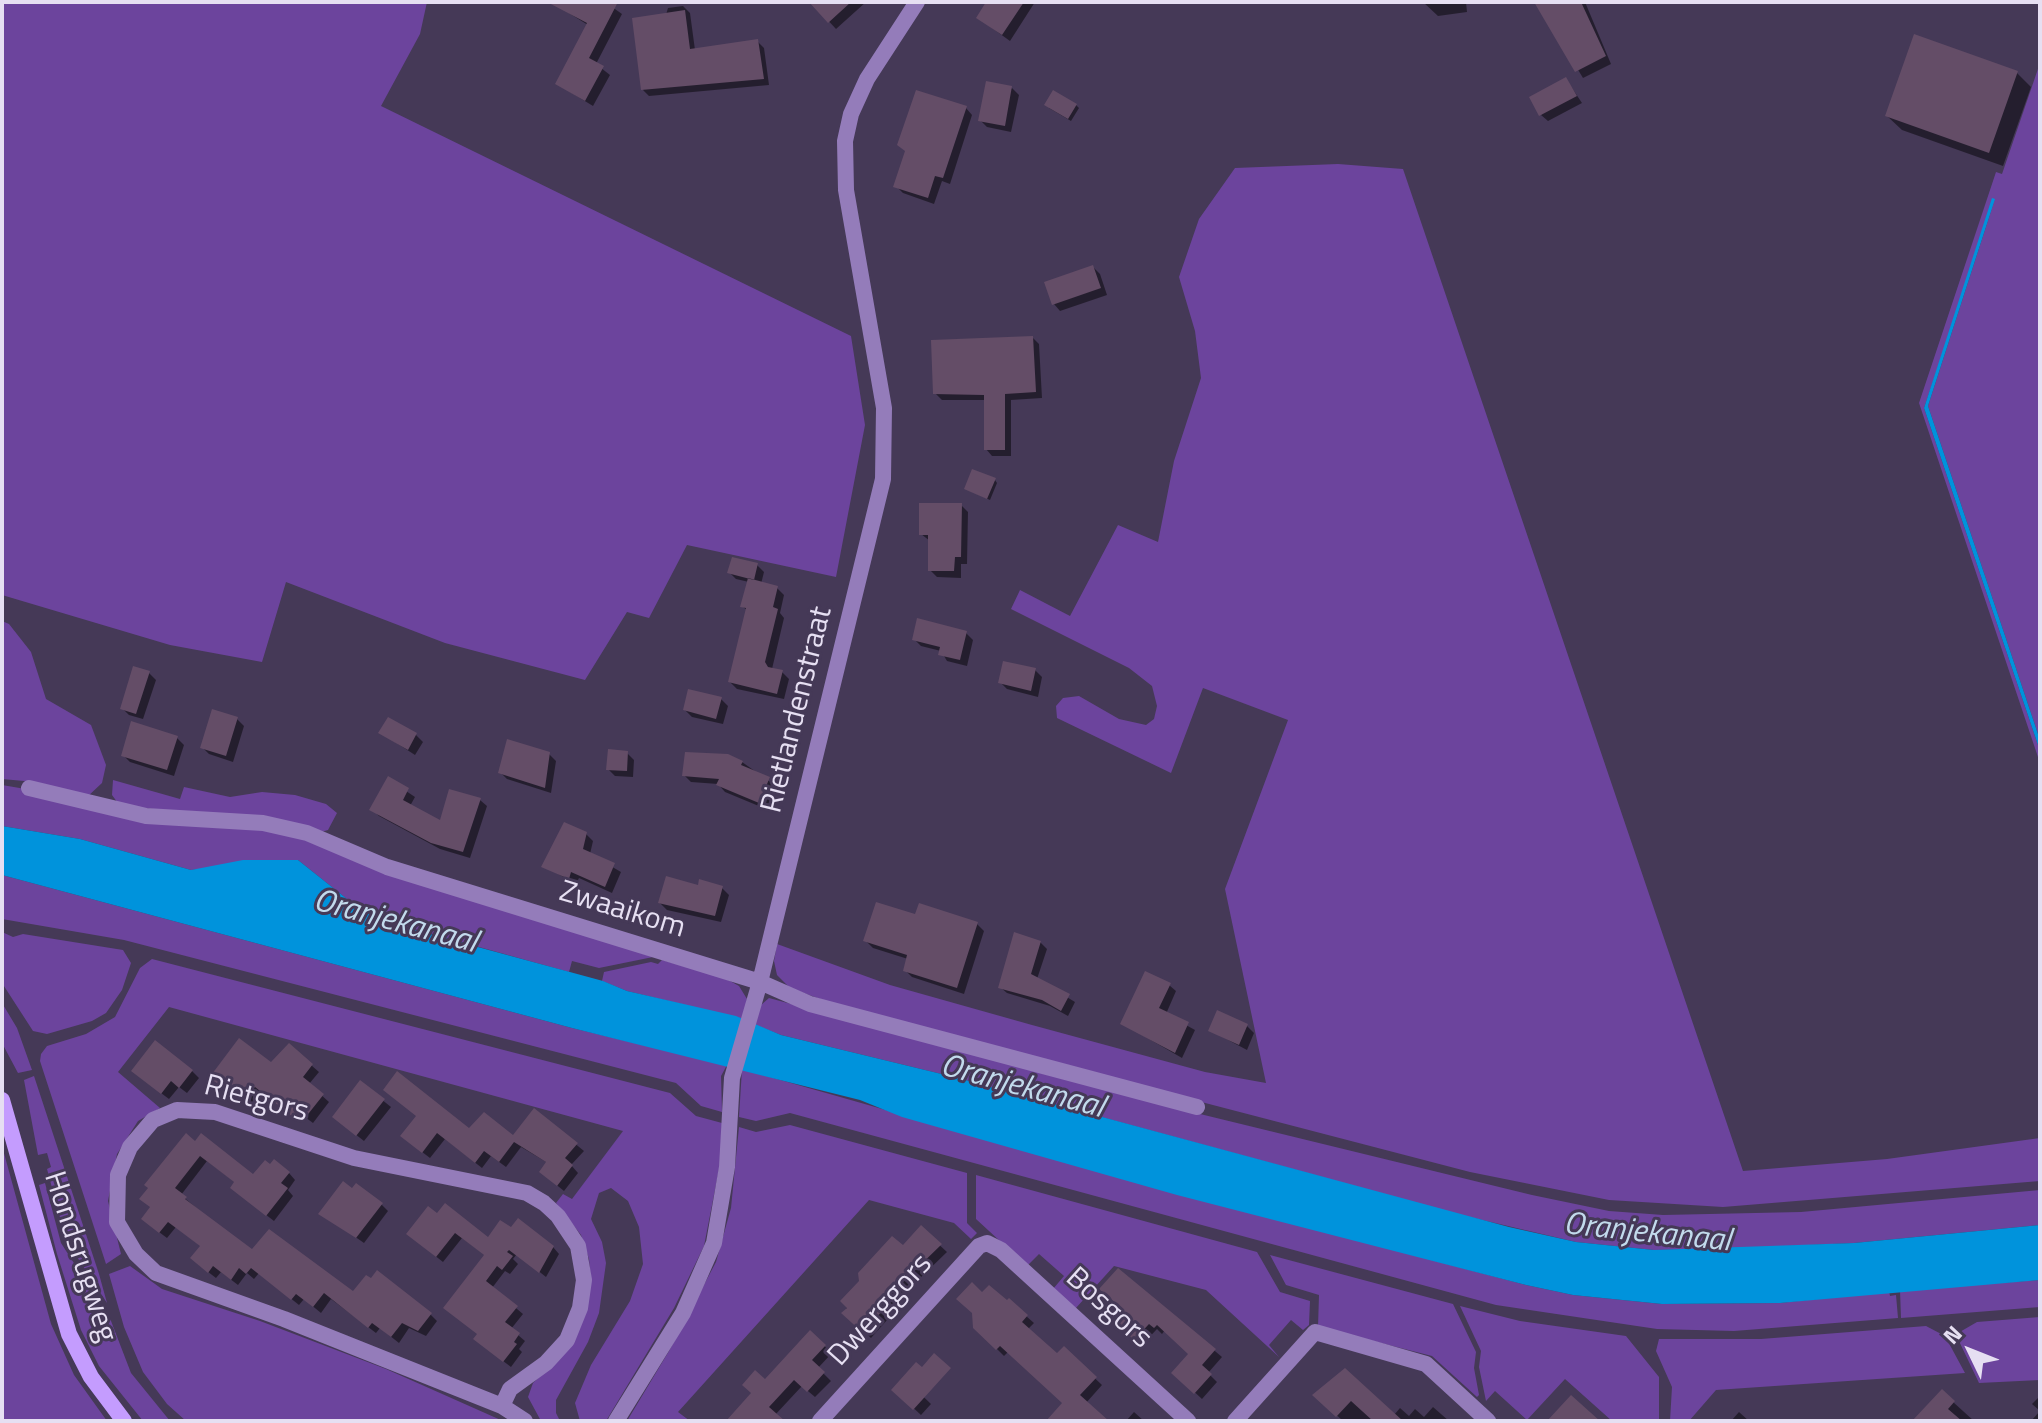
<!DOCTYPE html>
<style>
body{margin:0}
#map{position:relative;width:2042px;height:1423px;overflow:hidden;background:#453957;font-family:"Titillium Web",sans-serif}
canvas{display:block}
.frame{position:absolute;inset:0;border:4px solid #e6dff2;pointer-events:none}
.north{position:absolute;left:1930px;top:1311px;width:80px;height:80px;-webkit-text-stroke:6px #453957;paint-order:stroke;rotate:313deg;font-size:22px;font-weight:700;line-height:32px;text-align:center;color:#e6dff2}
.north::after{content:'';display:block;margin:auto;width:28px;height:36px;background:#e6dff2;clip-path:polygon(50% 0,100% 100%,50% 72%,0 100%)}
</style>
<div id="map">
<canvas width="2042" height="1423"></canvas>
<div class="frame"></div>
<div class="north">N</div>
</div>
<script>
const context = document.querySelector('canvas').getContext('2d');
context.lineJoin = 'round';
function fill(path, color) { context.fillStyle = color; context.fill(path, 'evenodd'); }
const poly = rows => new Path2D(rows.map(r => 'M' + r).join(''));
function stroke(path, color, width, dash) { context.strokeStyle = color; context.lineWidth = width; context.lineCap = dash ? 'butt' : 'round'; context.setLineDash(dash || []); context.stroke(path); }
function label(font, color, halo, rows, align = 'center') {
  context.font = font + ' "Titillium Web",sans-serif'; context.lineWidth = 6; context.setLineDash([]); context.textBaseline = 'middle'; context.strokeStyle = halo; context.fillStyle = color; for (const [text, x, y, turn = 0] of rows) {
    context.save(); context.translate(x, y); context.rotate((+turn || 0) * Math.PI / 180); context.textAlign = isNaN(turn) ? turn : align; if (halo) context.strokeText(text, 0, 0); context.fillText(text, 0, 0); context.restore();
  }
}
fill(poly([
 [2,2,427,2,420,34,381,106,851,336,865,425,836,577,687,545,649,618,627,612,585,680,445,643,286,582,262,662,170,645,2,595],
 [2040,63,2040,740,1928,406,1995,199,1924,408,2040,751,2040,763,1919,403,1996,172,2002,174],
 [1338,164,1403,169,1743,1171,1887,1159,2040,1138,2040,1181,1723,1207,1609,1200,1470,1172,856,1012,790,988,777,975,774,961,777,944,890,985,1032,1025,1205,1072,1266,1083,1225,889,1288,720,1203,688,1171,773,1057,718,1056,706,1063,698,1079,696,1119,719,1146,725,1154,719,1157,706,1152,686,1129,668,1011,609,1020,590,1070,616,1118,525,1158,542,1174,461,1201,378,1195,331,1179,277,1199,219,1235,168],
 [2,621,9,624,31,652,46,699,91,725,106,765,102,783,87,797,24,781,2,779],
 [113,780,180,799,184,787,230,797,262,792,295,795,326,804,337,813,328,830,321,832,222,815,120,806,112,795],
 [2,785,307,837,653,957,599,968,572,961,569,972,382,920,347,899,298,860,191,870,80,839,2,826],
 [2,875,572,1028,727,1065,721,1076,722,1112,701,1106,676,1083,124,940,2,919],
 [2,932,13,937,23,934,123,950,131,963,122,990,106,1013,92,1021,47,1034,33,1031,2,983],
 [152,959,670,1093,696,1116,722,1123,721,1159,704,1246,674,1308,606,1421,580,1421,575,1403,591,1365,630,1301,643,1264,639,1227,628,1201,611,1188,599,1193,591,1219,602,1242,606,1263,599,1313,588,1342,556,1400,556,1413,560,1421,541,1421,528,1397,533,1383,572,1344,586,1313,591,1281,589,1259,581,1235,556,1203,563,1194,572,1199,623,1131,169,1007,118,1072,160,1108,138,1121,117,1154,108,1201,121,1254,106,1264,40,1061,41,1054,47,1046,86,1034,115,1017,140,968],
 [662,960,723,977,739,986,747,999,743,1019,627,991,602,981,604,972,651,962,658,964],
 [769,998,1196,1113,1532,1195,1609,1211,1663,1215,1801,1212,2040,1190,2040,1225,1854,1243,1722,1249,1654,1250,1576,1242,1461,1215,958,1078,781,1035,753,1024,761,1005],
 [2,1003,17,1028,32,1070,18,1073,2,1043],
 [742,1069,1124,1178,1526,1285,1573,1295,1662,1304,1780,1303,1889,1291,1890,1296,1896,1295,1898,1318,1734,1331,1657,1329,1496,1305,790,1113,756,1121,739,1117],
 [34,1076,99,1274,107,1303,66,1240,47,1169,51,1167,47,1153,38,1155,24,1080],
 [790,1125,967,1173,967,1223,977,1233,971,1239,954,1223,869,1200,678,1412,690,1421,627,1421,669,1351,716,1262,731,1208,739,1127,756,1132],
 [2,1146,51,1324,74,1375,107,1421,2,1421],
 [976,1175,1257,1252,1280,1292,1310,1301,1309,1325,1303,1330,1291,1320,1269,1345,1279,1357,1206,1290,1114,1266,1075,1309,1053,1289,1064,1276,1039,1254,1027,1266,976,1219],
 [45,1183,61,1243,111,1321,131,1373,170,1421,143,1421,99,1366,81,1330,57,1254,39,1185],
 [1270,1255,1453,1304,1476,1352,1474,1368,1479,1395,1477,1397,1432,1356,1318,1327,1319,1295,1286,1285],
 [130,1266,162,1289,260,1321,386,1369,503,1421,186,1421,167,1404,143,1372,124,1327,109,1274],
 [2040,1280,2040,1307,1901,1318,1900,1290],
 [1460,1306,1520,1321,1626,1336,1659,1377,1659,1421,1612,1421,1565,1379,1527,1420,1495,1391,1486,1401,1479,1367,1481,1351],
 [2040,1317,2040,1380,1979,1383,1958,1339,1958,1333,1977,1322],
 [1926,1326,1945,1336,1965,1373,1716,1390,1689,1421,1670,1421,1672,1387,1656,1351,1659,1339,1761,1339]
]), '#6c449d');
fill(poly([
 [1992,198,1995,199,1928,406,2040,740,2040,751,1924,408],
 [2,826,80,839,191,870,243,860,298,860,347,899,382,921,603,981,627,991,736,1016,781,1035,958,1078,1509,1227,1576,1242,1654,1250,1854,1243,2040,1225,2040,1280,1780,1303,1662,1304,1573,1295,1526,1285,1177,1195,902,1117,860,1100,572,1028,2,875]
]), '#0093dc');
fill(poly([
 [551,2,605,2,622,14,596,64,610,75,593,106,557,84,588,25],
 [811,2,866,2,836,29],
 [988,2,1035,2,1010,41,978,18],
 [1423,2,1466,2,1467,12,1438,16],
 [1537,2,1585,2,1611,64,1583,78],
 [683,6,690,13,695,50,758,42,764,48,769,85,649,96,643,90,668,8],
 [2017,73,2031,87,2003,166,1902,130,1887,116],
 [1566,79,1582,103,1548,121,1541,115],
 [1012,88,1019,95,1011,132,987,127,980,120],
 [1076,105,1079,108,1071,121,1049,108],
 [966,108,972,115,950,184,942,181,934,204,903,193,896,186],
 [1093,267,1100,274,1107,295,1060,311,1054,304],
 [1033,338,1039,344,1042,398,1011,400,1011,456,992,456,986,449,986,400,942,400,935,393],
 [995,480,997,483,990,500,966,489],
 [961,505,968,512,967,564,961,564,961,578,937,577,930,570,930,541,921,534],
 [757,565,764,572,761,584,777,588,784,595,780,613,784,618,772,669,782,672,789,679,784,699,737,689,730,682,748,611,742,606,749,582,736,579,729,572],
 [966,633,973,640,967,666,947,661,941,651,921,646,914,639],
 [1035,670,1042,677,1038,697,1007,689,1000,682],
 [149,673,156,680,143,719,129,715,122,708],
 [721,699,728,706,723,724,692,717,685,710],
 [237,719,244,726,233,762,209,754,202,747],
 [381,733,416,735,423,742,415,755],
 [177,738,184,745,174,776,130,762,123,755],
 [627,753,634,760,633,777,615,776,608,769],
 [549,754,556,761,551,793,507,779,500,772],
 [742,762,776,786,766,809,725,792,718,784,691,782,684,775],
 [388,779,415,797,410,806,442,823,480,800,487,806,470,858,440,849,379,816,372,809],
 [586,834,593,841,590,854,621,872,612,893,579,878,576,884,544,866],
 [699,887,722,888,729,895,721,922,667,910,660,903],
 [917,917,977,924,984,931,964,994,912,977,905,970,908,959,873,948,866,941],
 [1040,942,1047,949,1037,979,1075,1002,1068,1016,1050,1006,1007,993,1000,987],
 [1169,985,1176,991,1166,1014,1195,1030,1182,1058,1123,1024],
 [1247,1026,1254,1033,1247,1050,1211,1031],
 [289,1046,319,1072,309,1084,329,1102,313,1123,305,1117,301,1122,262,1092,250,1104,211,1077,271,1065],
 [192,1071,199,1078,187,1093,179,1087,169,1099,141,1078],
 [361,1083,391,1107,364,1141,341,1123],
 [534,1110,584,1151,571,1165,578,1173,564,1191,548,1178,548,1163,521,1147,506,1167,491,1156,482,1168,445,1139,430,1158,409,1142,418,1116,469,1131,514,1137],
 [186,1136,254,1177,289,1173,295,1180,288,1190,293,1196,274,1221,239,1194,236,1183,207,1161,181,1195,233,1239,253,1252,354,1294,430,1314,437,1321,426,1336,409,1328,399,1343,380,1328,376,1333,331,1299,321,1313,304,1299,299,1305,259,1273,254,1279,247,1273,238,1285,221,1272,216,1278,199,1265,201,1246,176,1227,167,1238,151,1226,152,1208],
 [381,1204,388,1211,364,1243,321,1213],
 [428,1209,488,1240,553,1247,559,1254,546,1277,517,1254,513,1259,518,1264,510,1274,505,1271,492,1288,523,1314,511,1329,525,1341,519,1349,522,1352,511,1367,482,1345,479,1335,486,1256,462,1238,443,1262,415,1240],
 [921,1228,947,1252,883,1314,888,1319,871,1338,844,1313,861,1281,903,1248],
 [1119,1270,1222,1357,1208,1373,1217,1382,1202,1399,1174,1373,1191,1354,1165,1330,1162,1334,1157,1329,1142,1345,1115,1320,1125,1310],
 [983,1295,1009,1301,1034,1323,1028,1329,1057,1356,1064,1349,1102,1385,1086,1403,1106,1421,1059,1421,1064,1403,1008,1352,1004,1356,975,1327],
 [810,1333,832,1353,818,1368,831,1381,815,1397,802,1386,775,1415,782,1421,736,1421,765,1382],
 [1344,1370,1394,1415,1400,1408,1409,1416,1415,1409,1424,1417,1433,1407,1449,1421,1343,1421,1315,1395],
 [904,1378,931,1404,921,1415,894,1390],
 [1942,1392,1974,1421,1916,1421],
 [2040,1396,2040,1421,2031,1421,2040,1411,2032,1404],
 [1134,1412,1144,1421,1126,1421],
 [1739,1412,1749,1421,1731,1421]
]), '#0007');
fill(poly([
 [547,2,618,2,589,58,604,66,585,101,555,84,587,23],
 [809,2,851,2,828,23],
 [986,2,1024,2,1002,35,976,18],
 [1534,2,1581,2,1606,56,1575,72],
 [685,10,690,49,758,39,764,79,641,90,632,18],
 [1914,34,2018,71,1989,153,1885,116],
 [1566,77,1577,96,1539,116,1529,97],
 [986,81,1012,86,1005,126,978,121],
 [916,90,967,106,943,178,935,176,928,198,893,187,905,151,897,145],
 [1053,90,1077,104,1068,119,1044,105],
 [1093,265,1101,288,1052,305,1044,282],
 [1033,336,1036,392,1005,394,1005,450,984,450,984,395,933,394,931,340],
 [972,469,996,478,987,499,964,489],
 [919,503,962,503,961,557,955,557,954,571,928,571,928,535,919,535],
 [732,557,758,563,754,580,727,573],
 [748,578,778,586,773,607,778,609,765,662,768,667,783,670,777,694,728,682,746,608,740,607],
 [917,618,967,631,960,660,938,655,940,647,912,640],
 [1003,661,1036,668,1031,691,998,683],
 [133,666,150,671,136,714,120,709],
 [688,689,722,697,716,719,683,710],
 [212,709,238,717,226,756,200,748],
 [388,717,417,733,408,750,378,733],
 [131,721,178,736,167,770,121,756],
 [507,739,550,752,545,788,498,773],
 [608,749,628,751,627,771,606,770],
 [685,752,728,754,743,761,741,765,770,777,759,803,716,785,719,779,682,776],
 [388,776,409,788,403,800,440,820,449,789,481,798,463,852,431,843,369,810],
 [564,822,587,832,583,849,615,863,605,887,571,872,569,879,541,867],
 [666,876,698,885,699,879,723,886,715,916,658,903],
 [876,902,915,914,919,903,978,922,957,988,903,971,907,955,863,941],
 [1014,932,1041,941,1031,974,1070,994,1061,1011,1042,1000,998,988],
 [1145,971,1171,983,1159,1008,1189,1022,1175,1053,1120,1024],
 [1217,1010,1248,1024,1239,1045,1208,1031],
 [239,1038,271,1062,289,1043,313,1064,303,1077,324,1094,305,1118,297,1112,293,1117,255,1087,242,1099,209,1078],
 [155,1040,193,1070,179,1088,171,1081,161,1094,131,1071],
 [397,1071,469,1128,484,1112,513,1135,534,1108,578,1143,565,1158,573,1165,557,1186,539,1172,546,1162,514,1142,499,1162,484,1151,475,1163,437,1133,422,1153,400,1136,416,1116,383,1090],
 [360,1080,385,1099,356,1136,332,1117],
 [186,1133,195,1141,201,1133,253,1174,265,1160,270,1164,274,1159,290,1172,281,1183,288,1188,266,1216,230,1188,234,1182,200,1156,175,1188,187,1197,185,1199,252,1249,269,1229,353,1291,366,1275,371,1278,377,1270,432,1313,418,1331,402,1323,391,1337,372,1323,368,1328,324,1293,313,1307,296,1294,291,1300,251,1268,246,1274,239,1268,231,1280,213,1266,208,1273,190,1258,200,1246,168,1222,159,1233,141,1219,150,1207,139,1199,148,1188,144,1185],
 [343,1181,352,1188,356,1183,383,1203,356,1238,318,1214],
 [445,1203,488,1237,500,1220,511,1227,518,1218,554,1246,539,1273,509,1250,507,1252,513,1256,502,1270,497,1266,486,1281,518,1306,505,1322,520,1333,514,1342,517,1344,503,1362,473,1339,477,1334,443,1308,484,1255,455,1233,436,1257,406,1234,428,1206,437,1213],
 [921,1225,942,1244,877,1307,882,1311,863,1333,841,1313,847,1308,840,1301,859,1281,858,1273,892,1236,903,1245],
 [1118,1268,1216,1349,1202,1365,1212,1374,1194,1394,1171,1373,1188,1354,1157,1325,1154,1328,1149,1324,1134,1340,1113,1321,1123,1309,1099,1289],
 [972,1282,982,1292,989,1285,1007,1300,1009,1298,1028,1315,1022,1322,1057,1353,1064,1346,1097,1377,1080,1395,1109,1421,1046,1421,1062,1403,1000,1346,996,1350,973,1328,972,1313,956,1299],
 [810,1330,826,1345,812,1360,825,1372,807,1392,794,1380,769,1407,785,1421,726,1421,751,1393,742,1385,755,1370,765,1379],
 [934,1353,951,1368,913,1410,891,1390,916,1362,922,1367],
 [1345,1368,1403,1421,1373,1421,1351,1401,1336,1417,1312,1395],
 [1942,1389,1955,1401,1948,1409,1962,1421,1912,1421],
 [1571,1395,1600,1421,1547,1421]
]), '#644d67');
stroke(poly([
 [29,788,146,816,263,823,307,833,387,867,760,982,810,1004,1197,1107],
 [502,1406,510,1389,546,1363,567,1340,580,1308,584,1280,578,1246,558,1216,544,1203,527,1193,354,1158,215,1112,177,1110,153,1120,130,1147,118,1175,117,1222,136,1254,156,1273,284,1319,502,1406,525,1421],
 [616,1421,683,1313,714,1243,727,1167,732,1078,760,982,883,479,884,408,846,190,845,141,851,114,867,79,917,2],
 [820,1421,979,1246,987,1243,1001,1250,1188,1421],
 [1235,1421,1315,1332,1426,1364,1488,1421]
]), '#947cba', 16);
stroke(poly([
 [2,1100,69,1334,91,1377,124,1421]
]), '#c49cfe', 16);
label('30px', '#e6dff2', '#453957', [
 ["Rietlandenstraat",798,710,-76],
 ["Zwaaikom",622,911,17],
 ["Rietgors",256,1100,15],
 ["Hondsrugweg",79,1257,72],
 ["Bosgors",1108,1309,42],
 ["Dwerggors",881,1311,-48]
]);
label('italic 32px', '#c2daec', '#453957', [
 ["Oranjekanaal",395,923,15],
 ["Oranjekanaal",1022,1088,15],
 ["Oranjekanaal",1647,1234,6]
]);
</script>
